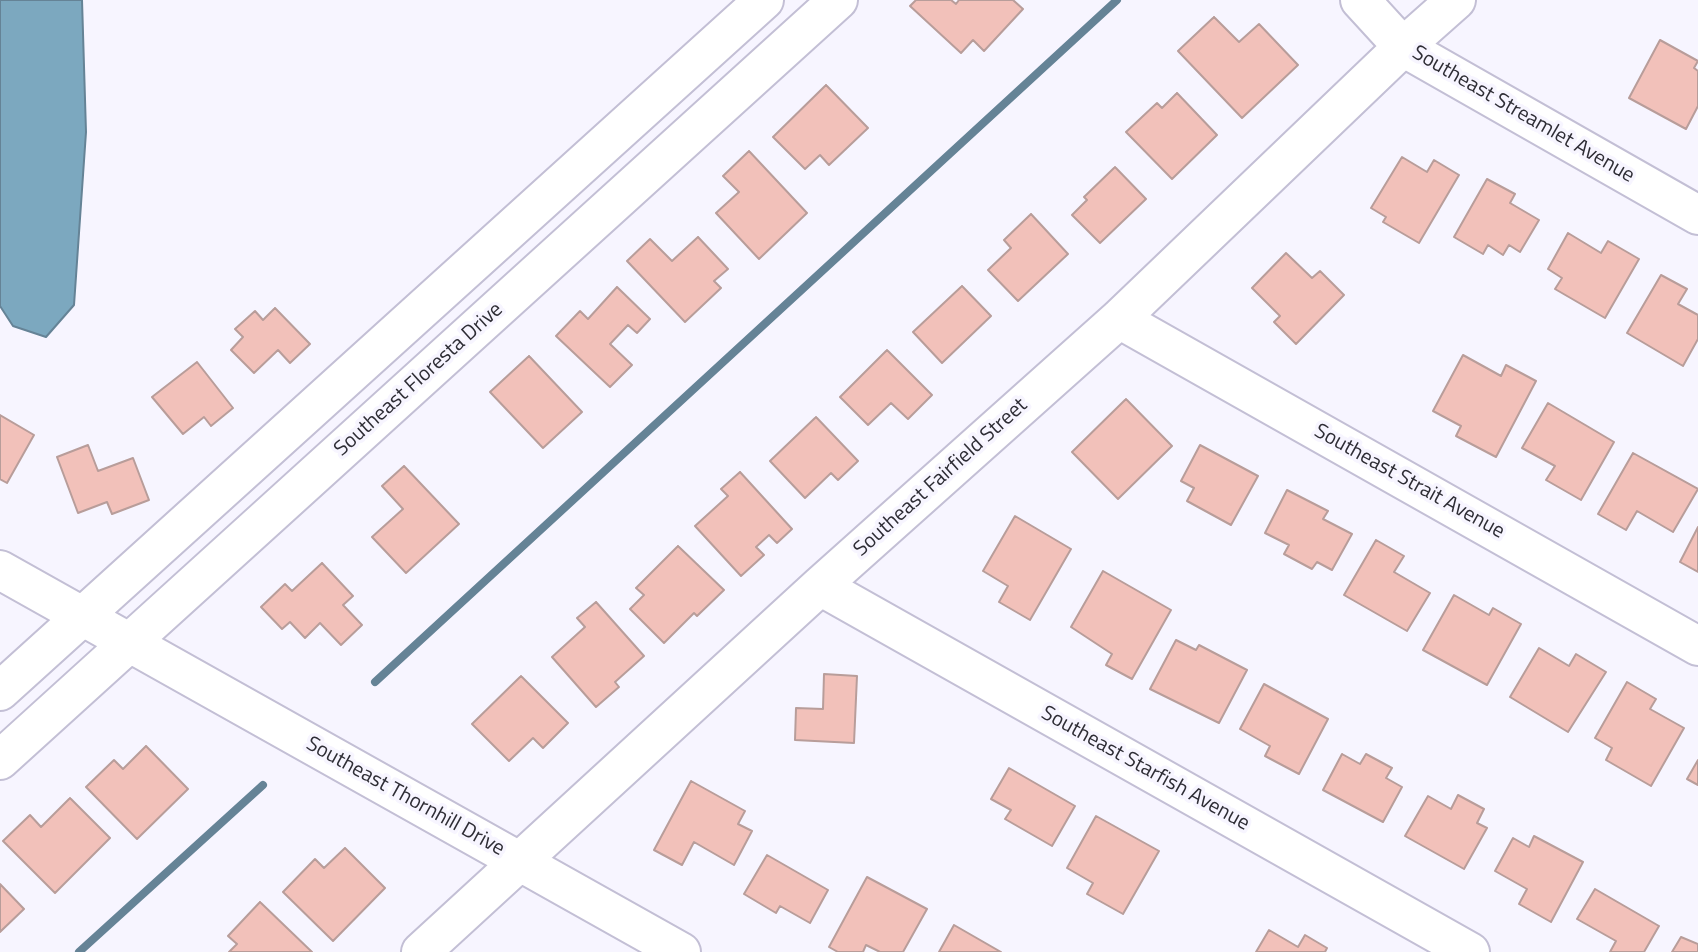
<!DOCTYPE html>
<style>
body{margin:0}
canvas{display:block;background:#f7f5ff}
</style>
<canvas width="1698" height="952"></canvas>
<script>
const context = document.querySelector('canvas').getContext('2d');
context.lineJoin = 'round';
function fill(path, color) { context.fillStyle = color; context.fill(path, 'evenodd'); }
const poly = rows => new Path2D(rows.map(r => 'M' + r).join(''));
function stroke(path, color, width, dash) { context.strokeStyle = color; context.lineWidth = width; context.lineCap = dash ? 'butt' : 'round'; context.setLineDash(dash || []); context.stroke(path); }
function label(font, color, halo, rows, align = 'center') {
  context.font = font + ' "Titillium Web",sans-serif'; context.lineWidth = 7; context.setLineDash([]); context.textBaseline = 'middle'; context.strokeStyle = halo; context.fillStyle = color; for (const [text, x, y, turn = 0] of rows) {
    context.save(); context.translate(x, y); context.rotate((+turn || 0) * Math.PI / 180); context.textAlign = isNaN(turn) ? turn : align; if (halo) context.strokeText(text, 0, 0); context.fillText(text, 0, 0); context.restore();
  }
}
const water = poly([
 [0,0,82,0,86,132,74,305,46,337,13,326,0,306,0,0]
]);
fill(water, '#7ca8bf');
stroke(water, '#658396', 2);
stroke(poly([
 [375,682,1117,0],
 [79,952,263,785]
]), '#658396', 8);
const building = poly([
 [916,0,951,0,956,4,959,0,1013,0,1023,9,984,51,973,40,961,53,910,6,916,0],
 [1214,17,1239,42,1259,24,1298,65,1242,118,1178,51,1214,17],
 [1660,40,1698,61,1694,68,1698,71,1698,106,1686,129,1629,98,1660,40],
 [826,85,868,128,829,165,820,155,805,169,773,137,826,85],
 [1177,93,1217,135,1172,179,1126,132,1157,103,1162,108,1177,93],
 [749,151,807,213,759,259,716,213,739,192,723,176,749,151],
 [1402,157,1427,172,1434,160,1459,175,1419,243,1383,222,1386,217,1371,208,1402,157],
 [1115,167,1146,199,1100,243,1072,215,1087,200,1084,197,1115,167],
 [1487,179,1515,194,1510,203,1539,220,1520,252,1509,245,1503,255,1488,245,1483,254,1454,237,1487,179],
 [1031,214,1068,254,1018,301,988,270,1011,248,1004,240,1031,214],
 [1568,233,1601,253,1608,241,1639,259,1605,318,1555,289,1562,278,1548,269,1568,233],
 [698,237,728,269,714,281,721,288,685,322,627,261,650,239,672,261,698,237],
 [1286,253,1312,278,1320,271,1344,295,1296,344,1274,322,1280,316,1252,288,1286,253],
 [1661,275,1687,289,1678,304,1698,315,1698,339,1683,366,1627,333,1661,275],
 [962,286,991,316,942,363,913,332,962,286],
 [617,287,650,319,637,333,628,325,610,344,632,365,610,387,556,336,580,311,588,319,617,287],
 [275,308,310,344,290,363,278,350,254,373,231,350,243,337,235,329,255,311,263,320,275,308],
 [887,350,932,395,908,419,891,403,868,425,840,397,887,350],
 [1463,355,1501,376,1506,365,1536,381,1496,457,1456,436,1461,426,1433,411,1463,355],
 [529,356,582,412,543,448,490,392,529,356],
 [197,362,233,408,211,426,204,417,183,434,152,397,197,362],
 [1126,399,1172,446,1118,499,1072,452,1126,399],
 [1548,403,1614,442,1581,500,1546,480,1555,466,1522,448,1548,403],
 [0,415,34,435,7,483,0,479,0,415],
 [816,417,858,461,838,480,831,473,805,498,770,461,816,417],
 [88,445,98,471,133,458,149,500,112,514,107,502,78,513,57,457,88,445],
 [1200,445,1258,476,1231,525,1187,501,1194,488,1181,481,1200,445],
 [1633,453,1698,489,1673,532,1637,511,1626,530,1598,514,1633,453],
 [404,466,459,524,406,573,372,537,403,509,382,486,404,466],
 [740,472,792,529,777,543,769,535,756,547,764,555,741,576,695,526,728,496,721,489,740,472],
 [1287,490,1328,511,1323,519,1352,534,1332,570,1317,562,1312,569,1284,554,1289,545,1265,533,1287,490],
 [1015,516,1071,549,1030,620,999,602,1008,586,983,571,1015,516],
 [1698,527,1698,572,1680,562,1698,527],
 [1376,540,1404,556,1394,572,1430,593,1407,631,1344,595,1376,540],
 [678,546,724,590,697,616,694,613,664,643,630,609,644,595,636,588,678,546],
 [322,563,353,596,343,605,362,625,341,645,320,623,305,638,290,622,282,629,261,607,285,584,292,591,322,563],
 [1103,571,1171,610,1132,679,1106,665,1112,654,1071,627,1103,571],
 [1454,595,1489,615,1493,608,1521,624,1487,685,1423,650,1454,595],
 [596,602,644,656,615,682,619,687,596,707,552,657,585,627,577,618,596,602],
 [1176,640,1196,650,1199,645,1247,670,1219,723,1150,689,1176,640],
 [1539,648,1569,666,1576,654,1606,672,1568,732,1510,697,1539,648],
 [824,674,857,676,854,743,795,740,796,708,823,709,824,674],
 [521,676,568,723,543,748,533,738,509,761,472,724,521,676],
 [1627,682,1656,699,1650,709,1684,728,1651,786,1606,760,1612,748,1595,738,1627,682],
 [1264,684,1328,719,1299,774,1265,756,1270,746,1240,729,1264,684],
 [146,746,188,789,137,839,86,787,114,760,123,769,146,746],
 [1342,754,1360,764,1366,754,1392,768,1386,778,1402,787,1383,822,1323,790,1342,754],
 [1698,760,1698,785,1687,779,1698,760],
 [1009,768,1075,806,1052,846,1005,819,1011,810,991,799,1009,768],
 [691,781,745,811,738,824,752,831,734,865,694,842,682,865,654,850,691,781],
 [1458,795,1484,809,1477,823,1487,828,1464,869,1405,836,1428,796,1451,809,1458,795],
 [70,798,110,838,55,893,3,841,30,815,41,827,70,798],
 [1096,816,1159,851,1123,914,1087,894,1093,883,1067,868,1096,816],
 [1534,836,1583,862,1551,922,1519,904,1527,889,1495,871,1513,838,1529,847,1534,836],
 [345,848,385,888,333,941,283,892,315,859,324,868,345,848],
 [767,855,828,890,810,923,780,906,776,913,744,894,767,855],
 [867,877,927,909,903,952,880,952,866,945,863,952,838,952,829,947,867,877],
 [0,884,24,909,0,932,0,884],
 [1595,889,1659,926,1644,952,1610,952,1616,941,1577,919,1595,889],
 [260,902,312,952,229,952,237,944,228,936,260,902],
 [954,925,1001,952,939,952,954,925],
 [1269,930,1298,947,1305,935,1327,948,1325,952,1256,952,1269,930],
 [1681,937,1698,944,1698,952,1672,952,1681,937]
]);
fill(building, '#f2c1ba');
stroke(building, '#b89d9a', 2);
const minor = poly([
 [1360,0,1403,47,1698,215],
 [1119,319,1698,646],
 [0,570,681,952],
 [820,586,1470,952],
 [0,691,764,0],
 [0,760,838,0],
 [421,952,820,586,1119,319,1403,47,1456,0]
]);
stroke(minor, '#c3bfd5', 42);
stroke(minor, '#fff', 38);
label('21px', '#2e2d35', '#f7f5ff', [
 ["Southeast Streamlet Avenue",1523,115,30],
 ["Southeast Floresta Drive",419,380,-42],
 ["Southeast Fairfield Street",941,478,-42],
 ["Southeast Strait Avenue",1409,482,29],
 ["Southeast Starfish Avenue",1145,769,29],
 ["Southeast Thornhill Drive",405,797,29]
]);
</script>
